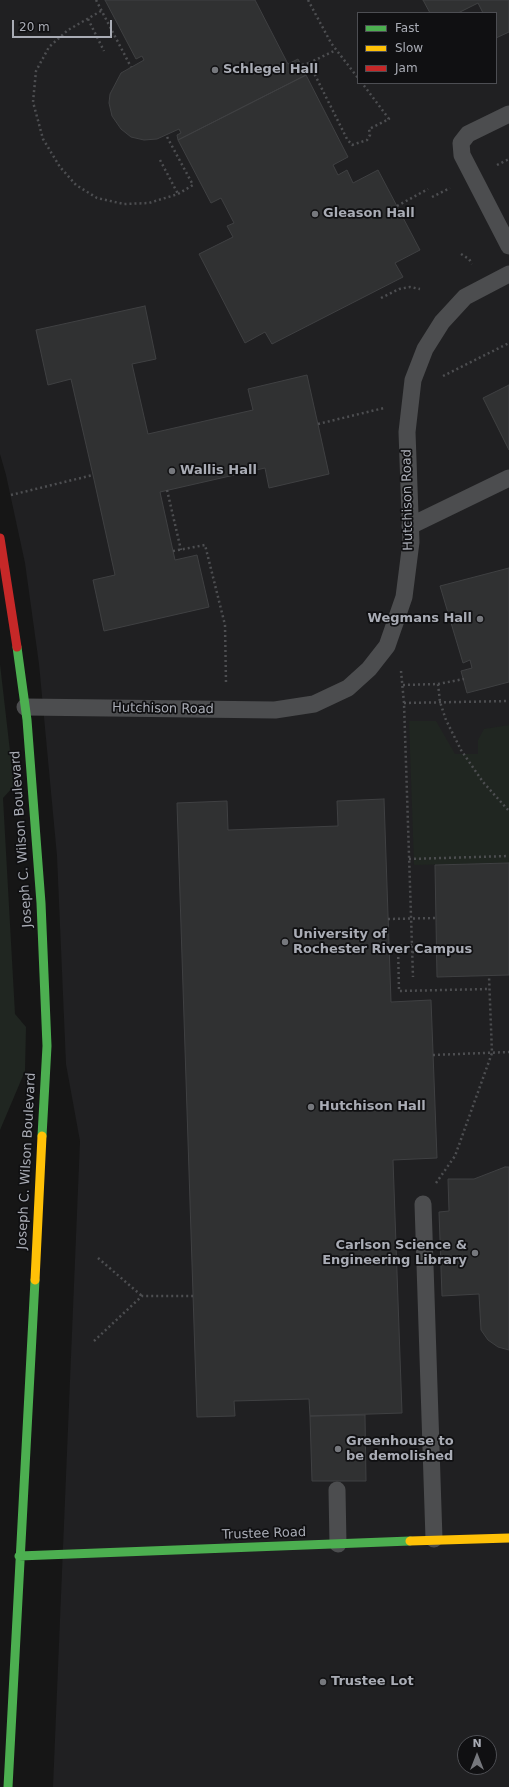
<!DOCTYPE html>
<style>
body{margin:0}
#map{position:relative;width:509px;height:1787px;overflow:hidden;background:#161616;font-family:"DejaVu Sans",sans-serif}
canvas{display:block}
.legend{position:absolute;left:357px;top:12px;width:140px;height:72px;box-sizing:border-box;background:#101012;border:1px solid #4d4e53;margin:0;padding:5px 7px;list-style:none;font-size:12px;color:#a9acb5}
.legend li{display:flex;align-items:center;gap:8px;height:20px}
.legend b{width:20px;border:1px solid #4d4e53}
.north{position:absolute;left:457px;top:1735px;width:40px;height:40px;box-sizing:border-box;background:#101012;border:1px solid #4d4e53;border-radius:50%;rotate:0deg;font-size:11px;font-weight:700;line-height:16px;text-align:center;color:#a9acb5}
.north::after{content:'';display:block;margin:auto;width:14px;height:18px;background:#76787d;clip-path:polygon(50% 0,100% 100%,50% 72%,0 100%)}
.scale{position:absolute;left:12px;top:20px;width:100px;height:18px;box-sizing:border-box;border:2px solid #a9acb5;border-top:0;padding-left:5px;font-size:12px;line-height:14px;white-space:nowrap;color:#a9acb5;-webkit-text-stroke:3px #101012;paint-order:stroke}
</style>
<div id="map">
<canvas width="509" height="1787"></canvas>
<ul class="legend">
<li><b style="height:5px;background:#4caf50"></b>Fast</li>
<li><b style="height:5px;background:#ffc107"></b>Slow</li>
<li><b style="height:5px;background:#c62828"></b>Jam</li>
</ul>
<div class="north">N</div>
<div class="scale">20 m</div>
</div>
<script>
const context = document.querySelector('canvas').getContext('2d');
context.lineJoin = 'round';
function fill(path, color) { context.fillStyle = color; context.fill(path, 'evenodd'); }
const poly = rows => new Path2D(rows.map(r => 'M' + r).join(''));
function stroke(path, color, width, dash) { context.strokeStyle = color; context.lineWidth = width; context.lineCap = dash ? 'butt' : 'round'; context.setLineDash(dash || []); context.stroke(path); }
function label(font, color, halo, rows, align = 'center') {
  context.font = font + ' "DejaVu Sans",sans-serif'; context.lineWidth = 3.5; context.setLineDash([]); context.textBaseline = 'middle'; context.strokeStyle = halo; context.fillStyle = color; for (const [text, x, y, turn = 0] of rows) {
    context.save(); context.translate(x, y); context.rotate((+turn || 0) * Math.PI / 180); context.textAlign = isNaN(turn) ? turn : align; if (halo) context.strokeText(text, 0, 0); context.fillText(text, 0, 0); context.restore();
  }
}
fill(poly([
 [0,0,509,0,509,1787,53,1787,80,1141,66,1064,57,856,39,664,25,563,6,475,0,454],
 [358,13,496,13,496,83,358,83],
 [465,1743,489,1743,489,1767,465,1767]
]), '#202022');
fill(poly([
 [0,664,14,786,3,798,15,1014,26,1027,25,1071,0,1130],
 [409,721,436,721,455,754,478,754,478,740,484,729,509,725,509,863,414,865]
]), '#202621');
const building = poly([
 [105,0,255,0,288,64,298,59,306,75,178,140,177,135,181,133,179,129,157,139,144,140,131,137,121,129,112,116,109,103,110,94,121,73,144,60,142,56,136,59,105,0],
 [423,0,509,0,509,32,496,38,496,13,483,13,478,3,458,13,430,13,423,0],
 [306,75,348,157,333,165,338,175,347,170,353,183,378,170,420,250,395,263,403,277,272,344,265,332,245,343,199,254,233,237,227,226,234,223,221,198,211,203,178,140,306,75],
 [145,306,156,359,132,364,148,434,253,410,248,389,307,375,329,474,269,488,265,468,160,492,175,560,197,555,209,607,104,631,93,580,115,575,93,475,71,379,48,385,36,330,145,306],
 [509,385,509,450,483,398,509,385],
 [509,568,509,682,467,693,461,671,472,668,470,660,463,663,440,586,509,568],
 [384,799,391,1002,431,1000,437,1158,393,1160,402,1413,310,1416,309,1399,234,1401,235,1416,197,1417,177,803,227,801,228,830,338,826,337,801,384,799],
 [509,863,509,975,437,977,435,865,509,863],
 [505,1167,509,1167,509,1350,498,1347,488,1340,481,1330,479,1294,442,1296,439,1212,449,1211,448,1179,474,1179,505,1167],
 [365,1415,366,1481,312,1481,310,1416,365,1415]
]);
fill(building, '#303132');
stroke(building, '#3f4042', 1);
stroke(poly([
 [96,0,131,67],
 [308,0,331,43,358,78],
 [101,11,68,30,49,47,36,71,33,102,43,139,60,167,76,185,97,198,124,204,149,203,178,194,193,185,166,135],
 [88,19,104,51],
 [309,63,336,50],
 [302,65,309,63,347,139,352,145,367,140,370,135,369,129,389,119,362,83],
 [160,160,178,194],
 [497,165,509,159],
 [432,197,450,188],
 [397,206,428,189],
 [461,254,469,259,472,264],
 [381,298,399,289,410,287,420,289],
 [443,376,509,343],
 [318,424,384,408],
 [167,490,181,550],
 [11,495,93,475],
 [173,551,205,545,225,625,226,683],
 [401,671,404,703,413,977],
 [438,684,440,702,446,720,461,750,483,782,509,811],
 [403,685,438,684,464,679],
 [404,703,509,701],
 [409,859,509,856],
 [412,945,398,946,399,991,489,989],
 [412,952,437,952],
 [433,1055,509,1052],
 [436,1183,455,1156,492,1053,489,976],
 [98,1258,142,1296],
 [94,1341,142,1296,193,1296]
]), '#4d4e51', 2.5, [2, 3]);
stroke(poly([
 [509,114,468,134,461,143,462,155,509,246],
 [410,526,509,478],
 [25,707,275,710,314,704,348,688,369,669,387,646,404,597,411,542,407,432,413,380,425,349,442,322,465,297,509,274],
 [423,1204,434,1539],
 [337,1490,338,1544]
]), '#4c4d4f', 17);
stroke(poly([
 [17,647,27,720,41,903,47,1046,42,1136],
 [19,1556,410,1541],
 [8,1787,35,1280]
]), '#4caf50', 9);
stroke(poly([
 [35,1280,42,1136],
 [410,1541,509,1538]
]), '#ffc107', 9);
stroke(poly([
 [0,538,17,647]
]), '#c62828', 9);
stroke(poly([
 [388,919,436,918]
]), '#4d4e51', 2.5, [2, 3]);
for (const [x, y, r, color] of [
 [215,70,4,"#76787d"],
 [315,214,4,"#76787d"],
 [172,471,4,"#76787d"],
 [480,619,4,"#76787d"],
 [285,942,4,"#76787d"],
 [311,1107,4,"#76787d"],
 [475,1253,4,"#76787d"],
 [338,1449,4,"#76787d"],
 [323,1682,4,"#76787d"]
]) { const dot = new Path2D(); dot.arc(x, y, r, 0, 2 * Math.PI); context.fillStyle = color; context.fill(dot); stroke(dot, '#101012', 1.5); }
label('bold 13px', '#a9acb5', '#101012', [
 ["Schlegel Hall",223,70],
 ["Gleason Hall",323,214],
 ["Wallis Hall",180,471],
 ["Wegmans Hall",472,619,"right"],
 ["University of",293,935],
 ["Rochester River Campus",293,950],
 ["Hutchison Hall",319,1107],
 ["Carlson Science &",467,1246,"right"],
 ["Engineering Library",467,1261,"right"],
 ["Greenhouse to",346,1442],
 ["be demolished",346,1457],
 ["Trustee Lot",331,1682]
], 'left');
label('13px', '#a9acb5', '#101012', [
 ["Hutchison Road",408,500,-91],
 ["Hutchison Road",163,709,1],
 ["Joseph C. Wilson Boulevard",22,839,-94],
 ["Joseph C. Wilson Boulevard",27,1161,-87],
 ["Trustee Road",264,1534,-2]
]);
</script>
